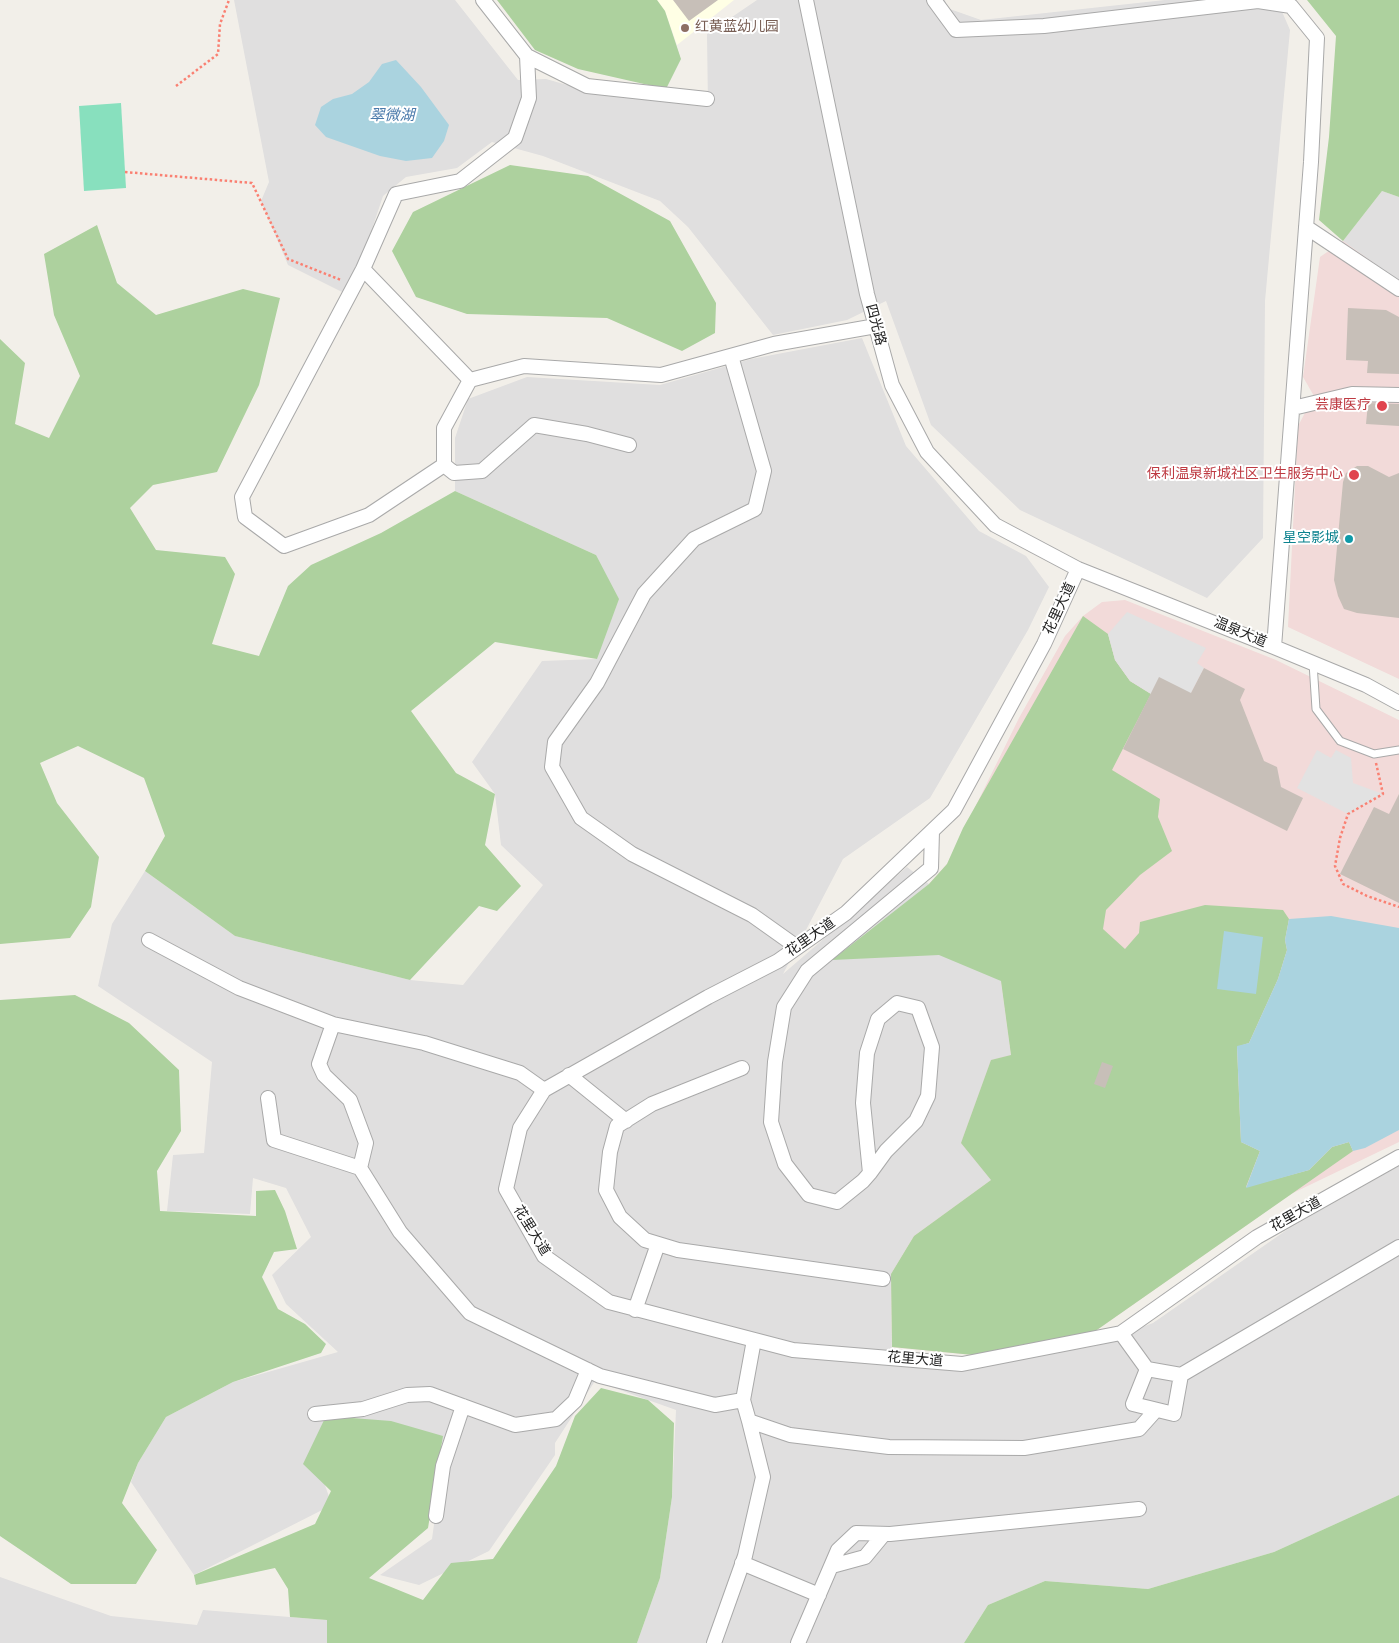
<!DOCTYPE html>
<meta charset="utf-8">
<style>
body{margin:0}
canvas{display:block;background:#f2efe9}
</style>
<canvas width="1399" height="1643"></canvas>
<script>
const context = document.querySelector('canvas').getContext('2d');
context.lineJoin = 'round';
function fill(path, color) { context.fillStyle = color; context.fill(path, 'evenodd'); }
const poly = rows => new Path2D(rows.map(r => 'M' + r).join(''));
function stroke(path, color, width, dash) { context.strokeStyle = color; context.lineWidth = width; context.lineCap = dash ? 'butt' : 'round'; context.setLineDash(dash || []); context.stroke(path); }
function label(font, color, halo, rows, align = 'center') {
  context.font = font + ' "Nunito Sans","Noto Sans SC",sans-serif'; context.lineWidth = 4; context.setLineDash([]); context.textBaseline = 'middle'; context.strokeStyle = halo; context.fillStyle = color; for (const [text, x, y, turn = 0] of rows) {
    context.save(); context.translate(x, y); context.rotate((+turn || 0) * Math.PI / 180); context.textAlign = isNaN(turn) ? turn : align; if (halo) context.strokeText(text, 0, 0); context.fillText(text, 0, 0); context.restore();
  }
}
fill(poly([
 [234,0,455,0,518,80,546,79,599,94,708,107,707,34,757,0,945,0,947,8,981,20,1165,0,1277,0,1290,30,1265,301,1263,538,1207,598,1020,510,931,425,886,301,847,320,773,335,688,227,660,201,543,156,492,142,457,168,406,177,383,196,365,250,344,293,288,265,261,201,269,182],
 [1382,191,1399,197,1399,281,1343,241],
 [862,338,906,446,979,531,1026,556,1049,587,1028,630,930,798,843,859,783,974,907,867,929,884,1001,981,1011,1055,991,1180,914,1236,891,1274,892,1366,955,1371,1089,1347,1153,1323,1288,1229,1399,1166,1399,1495,1274,1552,1148,1589,1045,1581,988,1605,964,1643,637,1643,660,1578,672,1497,676,1410,595,1381,555,1443,555,1455,489,1551,419,1585,380,1575,432,1539,445,1444,339,1414,317,1463,332,1505,194,1575,131,1482,138,1463,166,1417,233,1382,338,1352,286,1304,272,1275,311,1237,286,1188,253,1178,250,1214,167,1211,173,1155,204,1153,212,1062,98,986,112,924,145,871,235,936,410,980,463,985,543,885,501,845,495,794,472,762,542,661,597,659,596,555,455,491,455,438,468,399,527,377,660,385,751,359],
 [0,1577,111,1616,197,1625,203,1610,327,1620,327,1643,0,1643]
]), '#e0dfdf');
fill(poly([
 [1343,241,1399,281,1399,679,1288,627,1298,426,1314,396,1303,377,1320,257],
 [1125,600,1276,660,1399,720,1399,1142,1291,1194,1094,1332,973,1355,892,1347,891,1274,914,1236,991,1180,961,1143,991,1060,1011,1055,1001,981,924,904,929,884,947,864,1019,718,1065,636,1083,616,1102,602]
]), '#f2dad9');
fill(poly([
 [657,0,734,0,677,45,665,11]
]), '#ffffe5');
fill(poly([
 [497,0,657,0,665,11,681,59,666,89,578,69,535,50],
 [1307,0,1399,0,1399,197,1382,191,1343,241,1319,220,1329,137,1336,36],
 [510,165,588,176,670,221,716,303,715,333,682,351,607,318,467,314,416,297,392,251,413,212],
 [97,225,117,283,156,315,243,289,280,298,259,385,217,472,153,485,130,508,156,550,225,557,235,574,212,644,259,656,288,586,311,565,381,533,455,491,596,555,619,599,597,659,495,642,411,711,456,773,495,794,485,845,521,886,497,911,479,906,410,980,235,936,145,871,165,836,144,778,78,746,40,763,57,803,99,857,91,907,70,938,0,944,0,339,25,363,15,424,49,438,80,376,54,315,44,254],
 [1083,616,1108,634,1115,660,1130,681,1151,694,1112,770,1160,799,1158,817,1172,851,1140,875,1106,910,1103,929,1125,949,1139,933,1140,922,1205,905,1283,910,1289,919,1285,940,1287,950,1278,979,1249,1043,1237,1047,1241,1142,1260,1151,1246,1187,1309,1170,1332,1147,1349,1142,1353,1151,1094,1332,973,1355,892,1347,891,1274,914,1236,991,1180,961,1143,991,1060,1011,1055,1001,981,939,955,832,960,929,884,947,864,963,828],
 [75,995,129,1023,179,1070,181,1131,157,1171,160,1211,256,1216,256,1191,275,1190,285,1211,297,1249,274,1252,262,1277,278,1309,305,1324,326,1344,321,1353,233,1382,166,1417,138,1463,122,1503,157,1550,136,1584,71,1584,0,1536,0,1000],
 [601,1388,648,1400,674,1423,672,1497,660,1578,637,1643,327,1643,327,1620,290,1617,288,1589,275,1568,196,1585,194,1575,315,1524,331,1491,303,1464,326,1416,391,1421,443,1436,428,1528,369,1578,423,1600,451,1563,493,1559,556,1466,575,1416],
 [1399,1495,1399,1643,964,1643,988,1605,1045,1581,1148,1589,1274,1552]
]), '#add19e');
fill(poly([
 [121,103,126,188,84,191,79,106]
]), '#88e0be');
fill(poly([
 [1127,612,1206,648,1197,663,1204,668,1191,693,1151,694,1130,681,1115,660,1108,634],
 [1317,750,1331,758,1336,750,1351,758,1353,783,1383,794,1348,814,1297,788]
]), '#e2e2e2');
fill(poly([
 [396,60,421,87,449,125,444,141,432,158,406,161,380,156,326,137,315,125,321,107,333,99,352,94,369,82,382,64],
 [1331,916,1399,928,1399,1130,1365,1148,1353,1151,1349,1142,1332,1147,1309,1170,1246,1188,1260,1151,1241,1142,1237,1046,1249,1043,1278,979,1287,950,1285,940,1289,919],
 [1224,931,1263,937,1256,994,1217,989]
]), '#aad3df');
fill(poly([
 [673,0,718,0,689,21],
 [1348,308,1386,310,1399,317,1399,374,1367,373,1368,361,1346,360],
 [1368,403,1399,404,1399,426,1366,424],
 [1357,466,1368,466,1389,477,1399,473,1399,618,1357,613,1344,609,1338,596,1334,580,1343,482,1346,473],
 [1204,668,1245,689,1240,700,1264,761,1277,767,1281,787,1303,798,1287,831,1123,749,1159,677,1191,693],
 [1399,794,1399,903,1340,874,1374,807,1389,814],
 [1102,1062,1113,1066,1105,1088,1094,1084]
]), '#c7bfb8');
const lane = poly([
 [1313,663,1316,709,1340,741,1374,754,1399,750]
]);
const street = poly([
 [483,0,527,56,587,86,707,99],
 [806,0,867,294,892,385,927,452,995,525,1078,569,1274,647,1366,685,1399,703],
 [934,0,956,30,1044,26,1258,1,1291,6,1317,38,1311,162,1274,647],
 [1306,227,1399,289],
 [363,269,470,380,524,366,661,375,774,344,876,326],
 [731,356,764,471,755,509,694,539,644,594,597,683,555,742,552,767,581,818,632,854,752,915,797,947],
 [470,380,444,428,444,465,454,473,482,471,534,425,587,434,629,445],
 [1293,408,1352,394,1399,395],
 [444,465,369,515,284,546,245,517,242,497,363,269,396,194,460,181,515,138,529,98,527,56],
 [1078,569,1044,644,954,810,846,913,778,961,708,997,544,1090,520,1128,506,1189,544,1256,609,1302,793,1350,962,1364,1121,1333,1257,1237,1399,1157],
 [149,940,239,988,333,1024,424,1043,520,1073,544,1090],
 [333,1024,319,1064,324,1075,350,1100,366,1143,360,1168,400,1232,470,1313,600,1376,715,1405,743,1400],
 [742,1068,652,1104,617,1126,610,1152,606,1190,620,1217,645,1240,678,1250,883,1279],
 [569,1075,626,1121],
 [268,1098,274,1140,360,1168],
 [870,1173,863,1103,867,1053,878,1019,897,1003,918,1008,932,1047,928,1096,916,1121,886,1151,870,1173,863,1181,837,1202,809,1195,785,1164,771,1122,775,1062,784,1007,807,971,931,868,932,831],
 [635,1310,658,1244],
 [1121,1333,1147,1369],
 [754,1340,743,1400,749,1421,790,1435,889,1447,1024,1448,1139,1429,1156,1410],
 [1181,1375,1174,1414,1133,1404,1147,1369,1181,1375,1399,1247],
 [315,1414,363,1409,407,1395,430,1394,515,1425,556,1419,575,1401,588,1370],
 [436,1516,443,1466,463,1406],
 [742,1563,819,1595],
 [832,1566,865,1557,884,1534],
 [714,1643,745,1556,763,1477,749,1421],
 [798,1643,838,1550,856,1533,890,1534,1139,1509]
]);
stroke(lane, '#a9a9a9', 9);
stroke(street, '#a9a9a9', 16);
stroke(poly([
 [176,86,218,54,220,24,229,0],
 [125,172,252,183,288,259,341,280],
 [1376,763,1383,794,1348,814,1340,838,1335,866,1343,884,1367,896,1399,907]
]), '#fa8072', 2.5, [2.5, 2.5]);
stroke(lane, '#fff', 7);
stroke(street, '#fff', 14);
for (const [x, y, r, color] of [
 [685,28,5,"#8d6e63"],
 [1382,406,6,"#e0444e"],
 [1354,475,6,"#e0444e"],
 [1349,539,5,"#0f9aa8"]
]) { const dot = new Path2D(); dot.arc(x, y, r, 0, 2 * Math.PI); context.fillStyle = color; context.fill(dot); stroke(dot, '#fff', 2); }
label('14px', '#785e54', '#fff', [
 ["红黄蓝幼儿园",695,28]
], 'left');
label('14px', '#222', '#fff', [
 ["四光路",875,325,75],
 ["花里大道",1060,609,-65],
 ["温泉大道",1240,633,23],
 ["花里大道",811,938,-35],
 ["花里大道",1296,1215,-29],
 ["花里大道",531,1231,58],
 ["花里大道",915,1360,5]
]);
label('14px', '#be3a42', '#fff', [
 ["芸康医疗",1371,406],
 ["保利温泉新城社区卫生服务中心",1343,475]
], 'right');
label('14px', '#0d838f', '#fff', [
 ["星空影城",1339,539]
], 'right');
label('italic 15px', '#4a7aab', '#fff', [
 ["翠微湖",392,116]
]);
</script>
